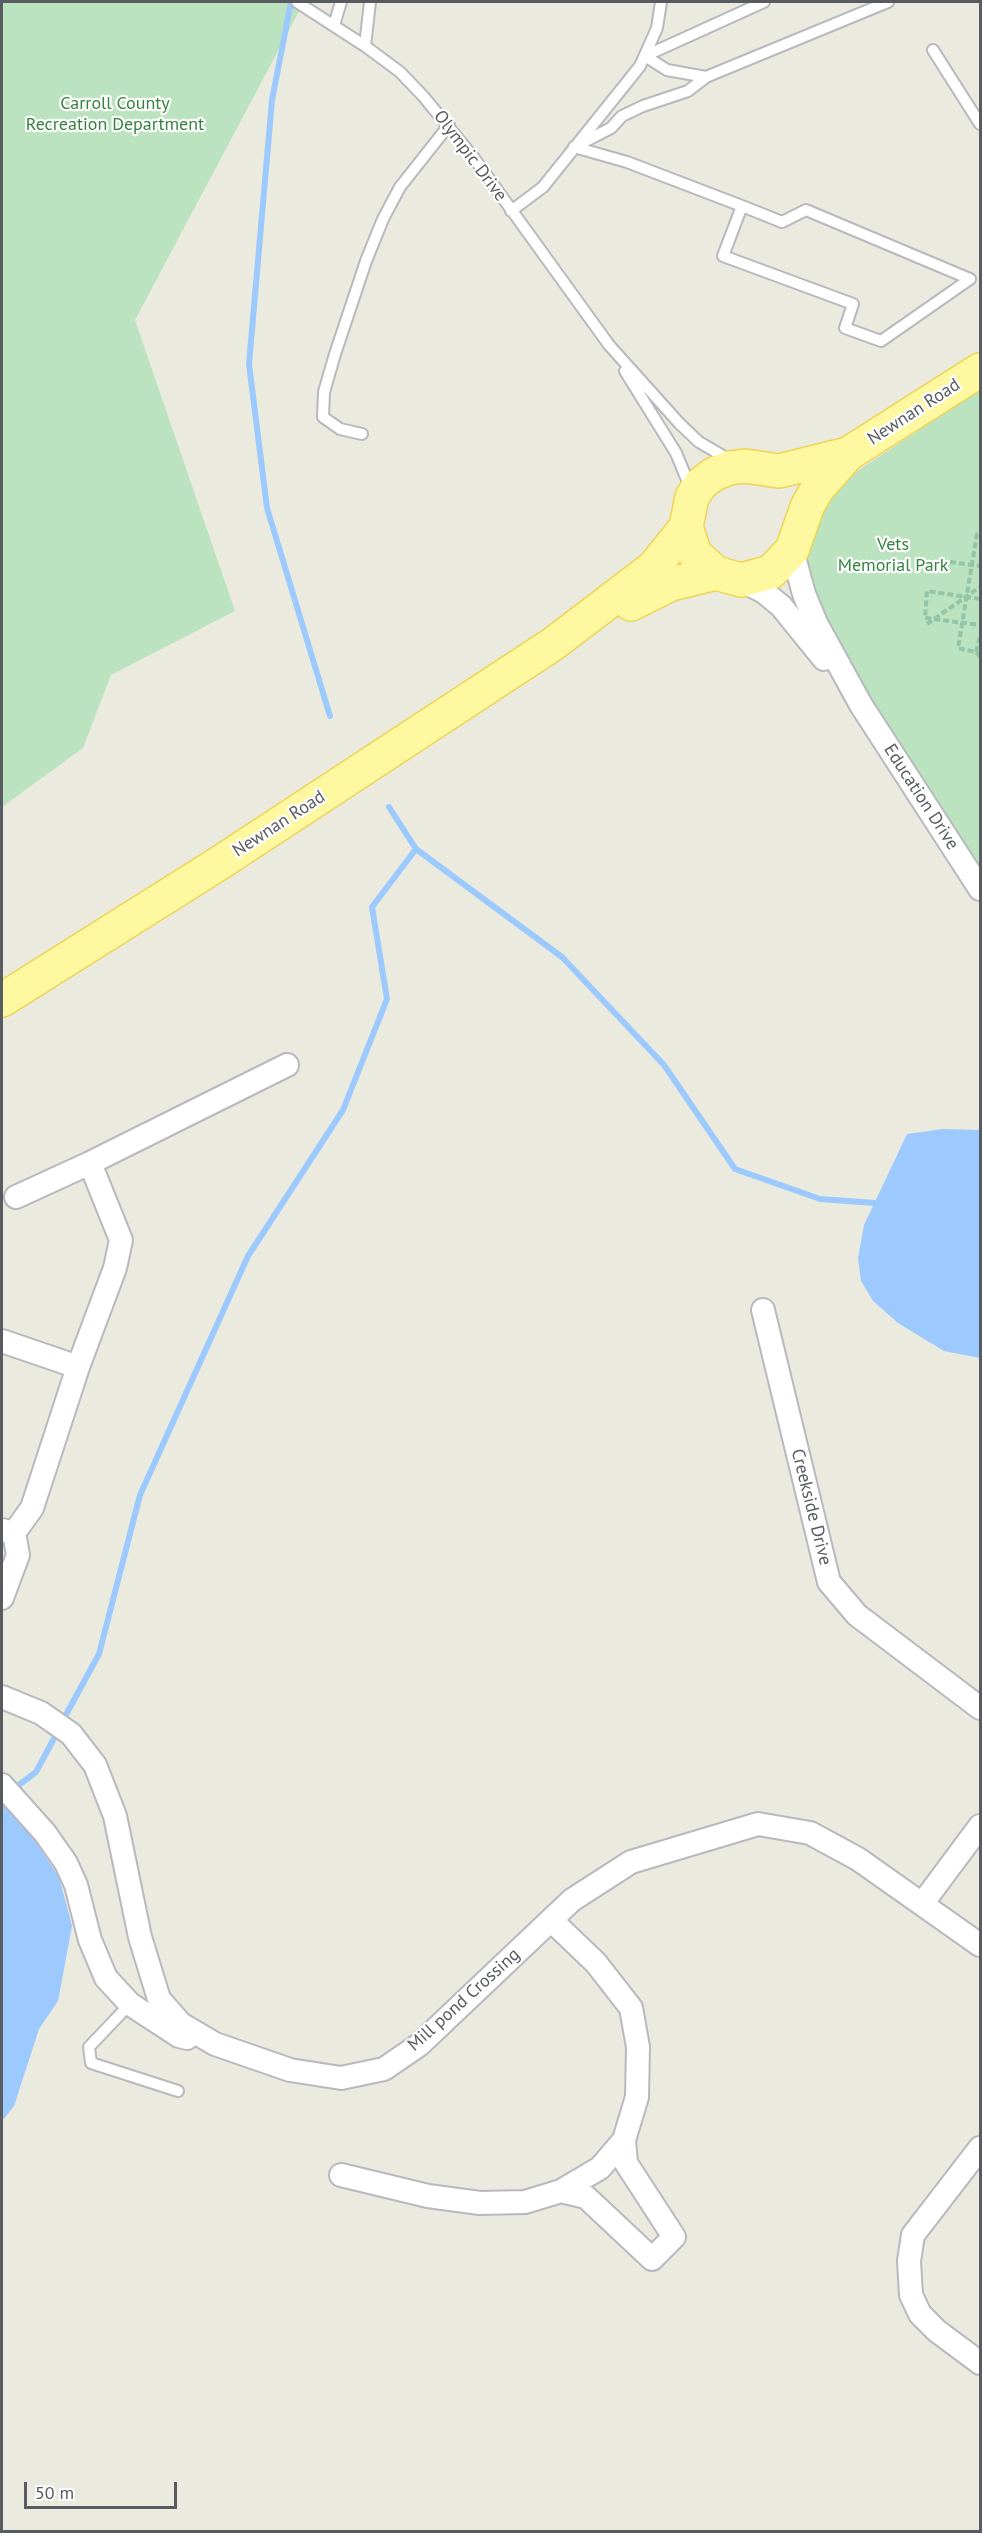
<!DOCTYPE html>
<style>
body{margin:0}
#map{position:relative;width:982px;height:2533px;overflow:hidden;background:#ebeadf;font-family:"PT Sans",sans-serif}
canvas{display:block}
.frame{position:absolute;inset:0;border:3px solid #585b60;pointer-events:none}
.scale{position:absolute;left:24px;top:2482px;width:153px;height:27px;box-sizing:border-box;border:3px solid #585b60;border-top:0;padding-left:8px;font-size:18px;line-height:21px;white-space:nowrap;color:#585b60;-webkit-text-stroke:4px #fff;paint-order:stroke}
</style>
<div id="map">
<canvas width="982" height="2533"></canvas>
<div class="frame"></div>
<div class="scale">50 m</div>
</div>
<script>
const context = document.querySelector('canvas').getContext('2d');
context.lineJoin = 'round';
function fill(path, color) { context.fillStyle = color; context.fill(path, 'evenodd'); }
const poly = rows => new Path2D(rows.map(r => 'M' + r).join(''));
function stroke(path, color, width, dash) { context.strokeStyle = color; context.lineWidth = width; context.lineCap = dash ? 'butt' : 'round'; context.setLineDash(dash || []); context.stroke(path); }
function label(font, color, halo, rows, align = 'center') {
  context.font = font + ' "PT Sans",sans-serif'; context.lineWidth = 4.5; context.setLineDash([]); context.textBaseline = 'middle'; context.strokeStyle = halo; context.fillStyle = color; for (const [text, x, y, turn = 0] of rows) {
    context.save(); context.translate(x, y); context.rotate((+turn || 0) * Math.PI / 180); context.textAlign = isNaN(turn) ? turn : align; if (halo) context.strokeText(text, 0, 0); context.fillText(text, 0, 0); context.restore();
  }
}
fill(poly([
 [2,2,304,2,135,320,235,611,111,675,83,748,2,807],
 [980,390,980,865,963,863,822,613,802,555,830,489]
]), '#bbe3bf');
fill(poly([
 [943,1129,980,1130,980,1358,944,1351,898,1323,873,1301,861,1281,858,1258,864,1225,907,1134],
 [2,1799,15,1811,59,1877,72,1926,58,2001,39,2029,14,2106,2,2121]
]), '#9cc9fe');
stroke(poly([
 [291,2,272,100,249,364,267,508,330,716],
 [389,807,416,849,562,957,664,1065,735,1169,820,1199,875,1203],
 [62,1722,99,1654,140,1495,248,1256,343,1110,387,999,372,907,416,849],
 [11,1791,36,1772,58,1731]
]), '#9cc9fe', 6);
const service = poly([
 [297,2,365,46,400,72,423,96,474,158,609,345,679,423,699,442,730,460],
 [334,25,341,2],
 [365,46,370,2],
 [933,50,980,124],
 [645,56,764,2],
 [645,56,667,70,706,77],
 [574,147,627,162,742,206,782,222,806,210,970,279,881,341,845,328,853,304,723,256,742,206],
 [574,147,611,128,622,116,643,106,688,91,706,77,888,2],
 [511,211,543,187,640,66,657,28,661,2],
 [625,371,676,453,690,487],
 [362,434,340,429,323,417,324,392,335,354,366,261,383,219,400,187,449,125],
 [130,2004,89,2047,91,2063,178,2091]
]);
const minor = poly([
 [792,550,804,594,816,623,861,705,980,889],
 [741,580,764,592,781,606,824,659],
 [16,1197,90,1163],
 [763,1310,829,1582,857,1615,980,1708],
 [2,1341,78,1367],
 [2,1530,14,1533,32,1508,78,1367,115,1268,121,1240,90,1163,287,1065],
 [2,1598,18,1555,14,1533],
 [2,1697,41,1713,71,1734,95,1765,115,1816,140,1937,159,1999,181,2024,215,2044,290,2070,341,2078,384,2069,419,2045,572,1900,631,1862,758,1824,810,1833,858,1859,980,1945],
 [2,1785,45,1833,66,1863,76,1885,90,1940,106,1978,130,2004,179,2036,187,2038],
 [922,1904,980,1826],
 [980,2148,913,2235,909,2261,911,2295,920,2314,937,2331,980,2363],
 [341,2175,428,2196,480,2203,525,2202,561,2191,600,2168,624,2140,637,2097,638,2047,631,2008,596,1963,551,1920],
 [561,2191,586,2197,652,2259,674,2237,626,2163,624,2140]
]);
const primary = poly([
 [686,527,695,554,716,573,741,580,771,572,792,550,807,507,817,489,848,454,980,370],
 [631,604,671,584,716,573],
 [2,1000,218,864,553,644,654,567,686,527,692,497,701,484,714,474,729,468,745,466,779,471,848,454]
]);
stroke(service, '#b7b9be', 14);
stroke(minor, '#b7b9be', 26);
stroke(primary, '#efd454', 36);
stroke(poly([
 [950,562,980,566],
 [980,599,927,591,925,618,980,625],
 [927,624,980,587],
 [976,652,980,636],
 [980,657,976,652,958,648,977,534,980,534]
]), '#94c4a7', 4, [6, 3]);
stroke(service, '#fff', 10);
stroke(minor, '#fff', 22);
stroke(primary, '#fef9a1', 33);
label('18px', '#358340', '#fff', [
 ["Carroll County",115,104],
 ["Recreation Department",115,125],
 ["Vets",893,545],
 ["Memorial Park",893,566]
]);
label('18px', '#585b60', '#fff', [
 ["Olympic Drive",470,156,53],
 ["Newnan Road",914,412,-33],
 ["Education Drive",921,797,57],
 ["Newnan Road",279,824,-33],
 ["Creekside Drive",811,1507,76],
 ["Mill pond Crossing",464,2000,-42]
]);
</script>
